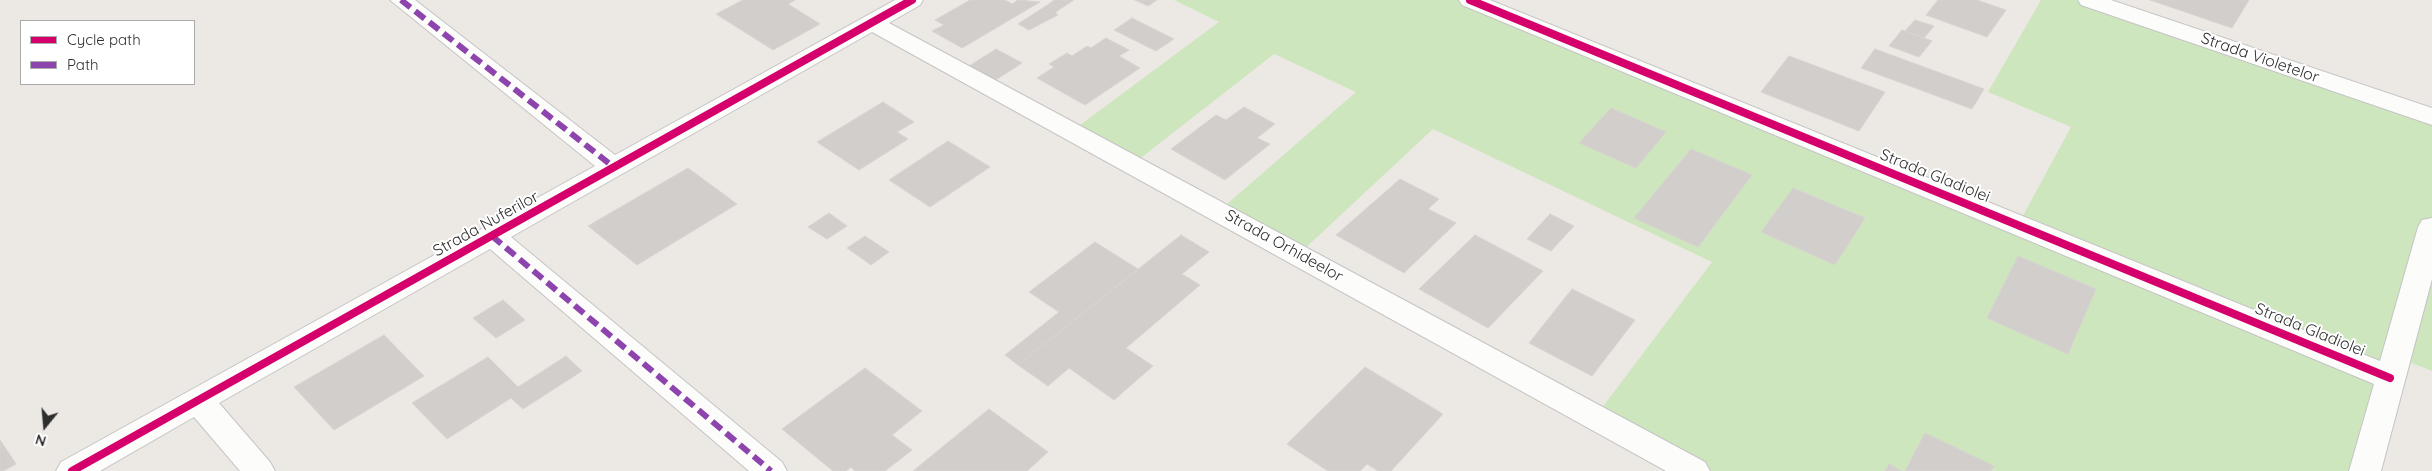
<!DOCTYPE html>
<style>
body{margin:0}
#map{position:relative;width:2432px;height:471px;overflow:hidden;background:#ece8e4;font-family:Quicksand,sans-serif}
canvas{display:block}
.legend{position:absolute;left:20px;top:20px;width:175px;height:65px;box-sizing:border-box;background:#fff;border:1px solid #ababab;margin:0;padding:6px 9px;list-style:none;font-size:15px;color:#2e2e2e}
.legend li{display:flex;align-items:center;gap:10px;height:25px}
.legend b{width:25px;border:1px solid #ababab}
.north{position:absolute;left:20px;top:401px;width:50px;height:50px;-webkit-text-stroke:4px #fff;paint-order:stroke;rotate:197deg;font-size:14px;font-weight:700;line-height:20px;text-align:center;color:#2e2e2e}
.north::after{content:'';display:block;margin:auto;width:18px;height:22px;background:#2e2e2e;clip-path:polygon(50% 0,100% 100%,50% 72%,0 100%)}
</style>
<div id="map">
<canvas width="2432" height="471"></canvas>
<ul class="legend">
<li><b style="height:6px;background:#d6006c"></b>Cycle path</li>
<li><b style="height:6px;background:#8e44ad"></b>Path</li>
</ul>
<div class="north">N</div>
</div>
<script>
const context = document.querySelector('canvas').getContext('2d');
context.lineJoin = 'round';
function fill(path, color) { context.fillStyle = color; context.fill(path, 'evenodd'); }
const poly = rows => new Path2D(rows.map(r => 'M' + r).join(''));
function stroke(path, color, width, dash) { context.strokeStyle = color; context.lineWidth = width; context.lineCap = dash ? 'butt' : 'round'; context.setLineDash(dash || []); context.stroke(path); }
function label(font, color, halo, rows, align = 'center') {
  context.font = font + ' Quicksand,sans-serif'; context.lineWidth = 4; context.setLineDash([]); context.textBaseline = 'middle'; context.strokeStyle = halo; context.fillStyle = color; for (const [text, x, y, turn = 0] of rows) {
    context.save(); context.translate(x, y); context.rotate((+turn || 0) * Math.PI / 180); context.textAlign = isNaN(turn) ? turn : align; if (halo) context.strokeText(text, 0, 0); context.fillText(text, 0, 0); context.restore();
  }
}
fill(poly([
 [1174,0,1470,0,2018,225,2071,127,1988,92,2041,0,2089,0,2432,117,2432,371,2397,357,2365,471,1694,471,1595,417,1712,262,1433,129,1299,254,1219,211,1356,92,1274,54,1133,164,1072,131,1219,22]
]), '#cee6be');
const building = poly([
 [743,0,795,0,788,4,820,24,773,50,716,14,743,0],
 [970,0,1005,0,1012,4,1018,0,1040,2,962,48,932,31,944,25,935,20,970,0],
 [1054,0,1074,0,1060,9,1049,4,1054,0],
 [1135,0,1157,0,1148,6,1135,0],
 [1938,0,1977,0,2006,10,1987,37,1926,15,1938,0],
 [2150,0,2249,0,2232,28,2150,0],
 [1049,4,1060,9,1055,13,1058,15,1029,30,1018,24,1049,4],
 [1132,18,1174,39,1156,51,1114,30,1132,18],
 [1915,20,1934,26,1924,38,1905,31,1915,20],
 [1902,30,1932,41,1919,57,1889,46,1902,30],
 [1106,38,1129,50,1119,56,1140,68,1085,105,1037,78,1054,67,1049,64,1067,53,1072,56,1087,46,1091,48,1106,38],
 [996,49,1022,63,994,81,969,66,996,49],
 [1875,49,1984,89,1972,109,1861,68,1875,49],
 [1789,56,1885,92,1859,131,1761,92,1789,56],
 [883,102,914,122,897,132,908,139,859,170,817,142,883,102],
 [1244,107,1275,124,1257,138,1270,144,1225,180,1171,149,1216,115,1226,120,1244,107],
 [1611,108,1666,132,1636,168,1579,143,1611,108],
 [948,141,990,167,930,207,889,180,948,141],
 [1691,149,1752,175,1698,247,1634,218,1691,149],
 [688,168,737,204,637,265,588,226,688,168],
 [1400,179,1439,199,1428,209,1456,223,1404,273,1336,235,1400,179],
 [1793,188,1865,218,1835,265,1761,232,1793,188],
 [829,213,847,226,827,239,808,227,829,213],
 [1550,214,1574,226,1551,251,1527,239,1550,214],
 [1181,235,1209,252,1182,274,1200,285,1126,348,1153,366,1114,400,1069,368,1048,386,1018,365,1181,235],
 [1475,235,1543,271,1488,328,1419,289,1475,235],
 [865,236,889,252,871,265,847,248,865,236],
 [1095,242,1138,269,1018,365,1005,355,1059,312,1029,292,1095,242],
 [2018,256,2096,289,2068,354,1987,318,2018,256],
 [1572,289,1635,320,1592,376,1529,343,1572,289],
 [503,300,525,320,496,338,473,318,503,300],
 [384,335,424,376,334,430,294,387,384,335],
 [566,356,582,371,523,409,511,398,447,439,412,403,488,357,518,387,566,356],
 [1365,367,1443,414,1391,471,1378,471,1367,464,1360,471,1328,471,1287,444,1365,367],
 [865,368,922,411,892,435,912,450,885,471,855,471,851,467,846,471,833,471,782,429,865,368],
 [989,409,1048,452,1027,471,913,471,989,409],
 [1925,433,1994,466,1991,471,1905,471,1925,433],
 [0,440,16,464,3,471,0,471,0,440],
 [1889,464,1902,471,1885,471,1889,464]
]);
fill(building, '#d1cecb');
stroke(building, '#d7d4d0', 1);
const minor = poly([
 [390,0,415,0,615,155,895,0,923,0,920,5,889,23,1705,462,1710,471,1666,471,872,32,511,237,782,462,787,471,749,471,490,249,219,403,270,462,275,471,240,471,194,417,100,471,56,471,61,462,595,166,390,0],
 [1459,0,1490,0,2380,361,2418,227,2422,220,2432,218,2432,279,2381,471,2349,471,2374,384,1462,5,1459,0],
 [2078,0,2111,0,2432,108,2432,125,2081,5,2078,0]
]);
stroke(minor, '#c5c4c5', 2);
fill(minor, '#fcfcfb');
stroke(poly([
 [401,0,615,168],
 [492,236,771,471]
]), '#8e44ad', 6, [12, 6]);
stroke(poly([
 [1470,0,2390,378],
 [72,471,912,0]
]), '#d6006c', 8);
label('16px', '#2e2e2e', '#fff', [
 ["Strada Violetelor",2260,58,19],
 ["Strada Gladiolei",1935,176,22],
 ["Strada Nuferilor",486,224,-29],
 ["Strada Orhideelor",1284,246,29],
 ["Strada Gladiolei",2310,330,22]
]);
</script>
